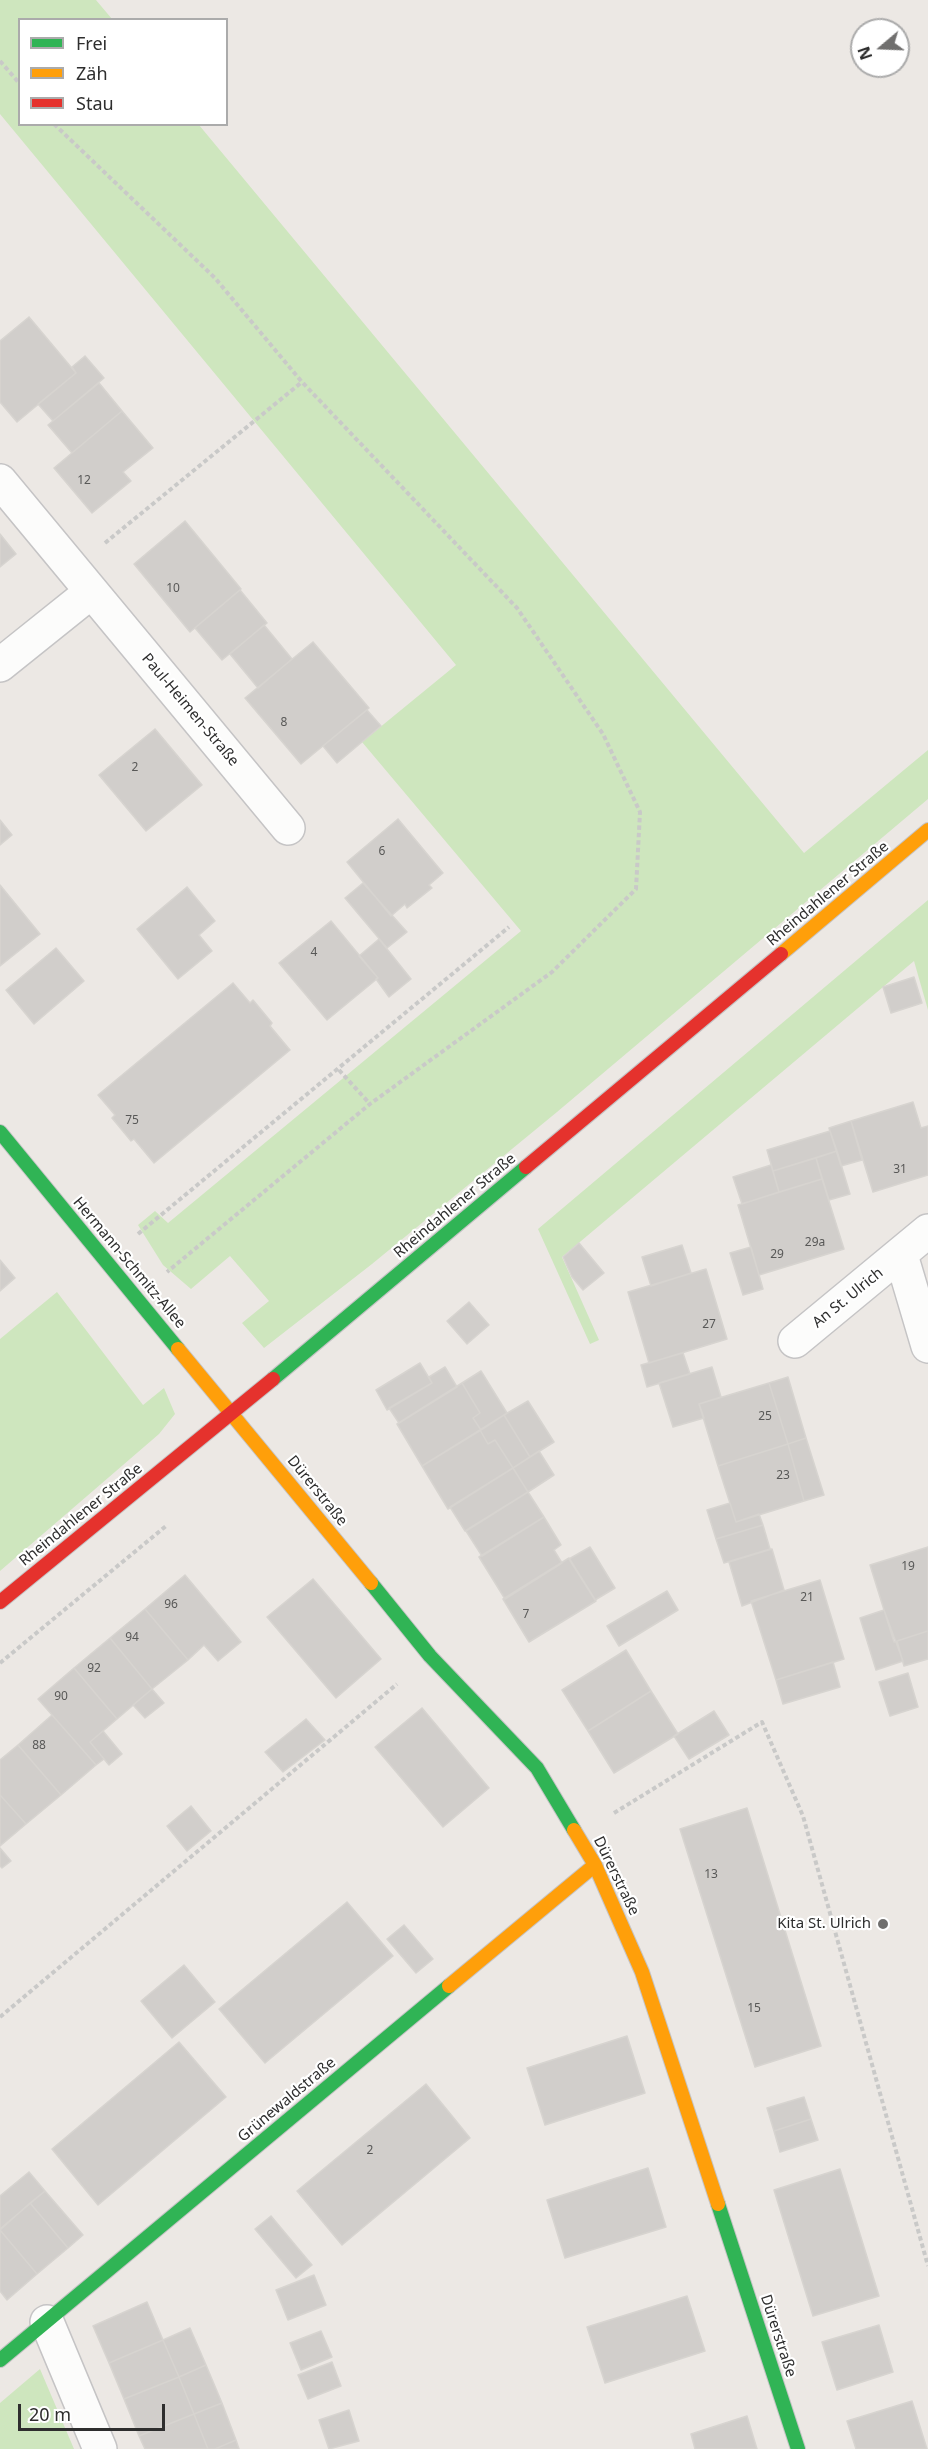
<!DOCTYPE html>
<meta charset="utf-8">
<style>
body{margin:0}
#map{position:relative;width:928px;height:2449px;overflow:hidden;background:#ece8e4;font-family:"Noto Sans",sans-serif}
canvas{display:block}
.legend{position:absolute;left:18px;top:18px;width:210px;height:108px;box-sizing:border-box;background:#fff;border:2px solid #ababab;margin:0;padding:8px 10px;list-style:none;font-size:18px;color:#2e2e2e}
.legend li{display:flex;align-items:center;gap:12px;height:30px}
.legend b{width:30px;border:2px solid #ababab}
.north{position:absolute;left:850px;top:18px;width:60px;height:60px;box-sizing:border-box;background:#fff;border:2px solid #ababab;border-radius:50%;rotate:251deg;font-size:16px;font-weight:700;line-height:24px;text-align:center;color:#2e2e2e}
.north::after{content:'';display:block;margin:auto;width:21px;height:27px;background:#706f6e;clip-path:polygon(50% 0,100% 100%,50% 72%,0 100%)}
.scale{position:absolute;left:18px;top:2404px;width:147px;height:27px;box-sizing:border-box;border:3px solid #2e2e2e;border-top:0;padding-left:8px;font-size:18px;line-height:21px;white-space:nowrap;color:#2e2e2e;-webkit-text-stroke:4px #fff;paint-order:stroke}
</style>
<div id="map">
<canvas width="928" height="2449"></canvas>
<ul class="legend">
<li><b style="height:8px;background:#30b455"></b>Frei</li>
<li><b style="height:8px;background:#ff9f0a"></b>Zäh</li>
<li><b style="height:8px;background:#e5322d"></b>Stau</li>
</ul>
<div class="north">N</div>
<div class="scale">20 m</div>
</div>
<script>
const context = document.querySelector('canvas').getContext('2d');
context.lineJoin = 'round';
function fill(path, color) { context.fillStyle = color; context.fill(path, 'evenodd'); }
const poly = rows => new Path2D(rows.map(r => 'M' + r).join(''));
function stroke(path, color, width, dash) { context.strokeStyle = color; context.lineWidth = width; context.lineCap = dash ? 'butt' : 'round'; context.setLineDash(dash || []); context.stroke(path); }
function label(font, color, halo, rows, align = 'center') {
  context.font = font + ' "Noto Sans",sans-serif'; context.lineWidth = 4.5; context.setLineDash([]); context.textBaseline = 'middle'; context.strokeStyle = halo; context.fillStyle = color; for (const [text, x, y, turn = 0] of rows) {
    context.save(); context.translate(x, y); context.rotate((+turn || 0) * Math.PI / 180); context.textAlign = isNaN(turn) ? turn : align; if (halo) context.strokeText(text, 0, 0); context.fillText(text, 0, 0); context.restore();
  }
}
fill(poly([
 [0,0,96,0,112,19,20,20,20,124,199,125,804,853,928,750,928,799,557,1112,372,1264,264,1348,242,1323,269,1301,230,1256,191,1289,163,1265,138,1225,155,1211,168,1223,521,931,362,742,456,665,0,114],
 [928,900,928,1010,914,961,562,1257,599,1340,590,1344,538,1229],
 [57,1292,143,1405,164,1388,175,1414,159,1434,0,1571,0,1339],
 [40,2369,74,2449,0,2449,0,2403]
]), '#cee6be');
const building = poly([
 [29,317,76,373,17,422,0,402,0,341,29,317],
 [85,356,104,378,53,421,38,404,76,373,72,367,85,356],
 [99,383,122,411,72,453,48,425,99,383],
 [122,411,153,448,123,472,131,481,92,513,54,468,122,411],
 [185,521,241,589,190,632,134,564,185,521],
 [0,534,16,554,0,567,0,534],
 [240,590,267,623,222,660,195,628,240,590],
 [264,625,292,659,258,688,230,654,264,625],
 [313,642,369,708,301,764,245,698,313,642],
 [367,710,381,726,337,763,323,746,367,710],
 [155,729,202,785,146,831,99,775,155,729],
 [398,819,443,873,429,885,432,888,407,908,405,904,391,916,347,862,398,819],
 [0,820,12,835,0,845,0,820],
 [363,883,407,932,387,948,345,898,363,883],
 [0,885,40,934,0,966,0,885],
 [187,887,215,921,199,935,212,951,178,979,137,929,187,887],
 [331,921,378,978,327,1020,279,963,331,921],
 [379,939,411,979,389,997,376,979,378,978,359,956,379,939],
 [56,948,84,981,34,1024,6,990,56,948],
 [914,977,922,1003,891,1013,883,987,914,977],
 [233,983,250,1003,253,1000,272,1023,270,1026,290,1050,154,1163,134,1139,131,1141,112,1118,115,1115,98,1095,233,983],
 [913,1102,921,1128,928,1126,928,1175,873,1192,851,1121,913,1102],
 [851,1121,862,1160,841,1166,829,1128,851,1121],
 [830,1131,837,1151,773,1171,767,1150,830,1131],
 [837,1151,850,1194,829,1200,816,1158,837,1151],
 [816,1158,822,1179,779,1192,773,1171,816,1158],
 [771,1165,779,1192,742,1204,733,1177,771,1165],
 [822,1179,844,1249,759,1275,738,1205,822,1179],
 [579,1243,604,1273,583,1290,572,1277,563,1257,579,1243],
 [682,1245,691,1273,651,1286,642,1257,682,1245],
 [751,1247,763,1289,743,1295,730,1253,751,1247],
 [0,1260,15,1278,0,1291,0,1260],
 [706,1269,727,1339,649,1363,628,1292,706,1269],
 [469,1302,489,1325,467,1344,447,1321,469,1302],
 [683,1353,690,1374,647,1387,641,1365,683,1353],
 [420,1363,432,1383,387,1410,376,1390,420,1363],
 [445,1367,457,1387,399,1423,389,1408,432,1383,429,1377,445,1367],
 [712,1367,721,1397,699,1404,704,1418,673,1427,659,1383,712,1367],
 [481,1371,507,1413,481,1430,473,1418,480,1413,462,1383,481,1371],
 [788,1377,806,1438,788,1444,769,1383,788,1377],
 [462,1383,480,1413,473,1418,481,1430,422,1466,397,1424,462,1383],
 [769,1383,788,1444,718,1466,699,1404,769,1383],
 [528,1401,554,1442,530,1457,504,1415,528,1401],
 [504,1415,530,1457,513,1468,495,1440,488,1444,480,1430,504,1415],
 [480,1430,488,1444,495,1440,513,1468,448,1509,422,1466,480,1430],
 [806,1438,824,1495,804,1501,788,1444,806,1438],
 [788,1444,804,1501,736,1522,718,1466,788,1444],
 [539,1451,554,1475,528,1492,513,1468,539,1451],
 [513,1468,528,1492,465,1531,450,1507,513,1468],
 [528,1492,544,1517,482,1556,466,1531,528,1492],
 [730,1503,736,1522,759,1514,763,1525,716,1539,707,1510,730,1503],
 [544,1517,561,1545,554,1550,562,1563,505,1599,479,1557,544,1517],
 [763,1525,770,1549,724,1563,716,1539,763,1525],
 [590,1547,615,1588,595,1600,569,1559,590,1547],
 [928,1547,928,1631,894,1642,870,1565,928,1547],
 [772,1549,784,1590,742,1606,729,1562,772,1549],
 [569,1558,596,1601,529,1642,503,1599,569,1558],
 [185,1575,241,1642,218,1661,204,1645,188,1660,145,1609,185,1575],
 [313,1579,381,1659,336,1698,267,1617,313,1579],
 [820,1580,844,1659,776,1680,751,1601,820,1580],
 [667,1591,678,1610,619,1646,607,1626,667,1591],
 [145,1609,188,1660,152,1689,110,1638,145,1609],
 [884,1610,903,1661,876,1670,860,1618,884,1610],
 [928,1631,928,1659,904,1666,897,1641,928,1631],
 [110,1638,152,1689,117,1719,74,1668,110,1638],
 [626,1650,651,1691,588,1731,562,1690,626,1650],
 [833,1662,840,1687,783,1704,776,1680,833,1662],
 [74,1668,117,1719,90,1742,104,1759,96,1765,38,1699,74,1668],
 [908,1673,918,1707,890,1716,879,1682,908,1673],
 [152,1689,164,1703,145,1718,133,1705,152,1689],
 [651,1691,678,1734,614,1773,588,1731,651,1691],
 [422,1708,489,1788,443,1827,375,1747,422,1708],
 [714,1711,729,1735,689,1759,674,1736,714,1711],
 [52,1715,96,1765,61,1795,18,1745,52,1715],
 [306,1719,325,1740,283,1772,265,1752,306,1719],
 [103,1731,122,1754,109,1765,90,1742,103,1731],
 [18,1745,61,1795,26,1824,0,1795,0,1760,18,1745],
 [0,1795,26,1824,0,1846,0,1795],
 [191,1806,211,1831,187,1851,167,1826,191,1806],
 [747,1808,821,2046,755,2067,680,1829,747,1808],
 [0,1848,11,1861,2,1868,0,1866,0,1848],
 [347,1902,393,1956,265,2063,219,2009,347,1902],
 [404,1925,433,1959,416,1973,387,1939,404,1925],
 [184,1965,215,2002,172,2038,141,2001,184,1965],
 [627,2036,645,2093,545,2125,527,2068,627,2036],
 [179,2042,226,2097,98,2205,52,2149,179,2042],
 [426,2084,470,2138,342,2245,297,2191,426,2084],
 [804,2097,811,2119,774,2131,767,2108,804,2097],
 [811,2119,818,2140,780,2152,774,2131,811,2119],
 [648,2168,666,2227,565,2258,547,2200,648,2168],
 [840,2169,879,2296,813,2316,774,2190,840,2169],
 [29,2172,45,2191,0,2229,0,2196,29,2172],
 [45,2191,83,2235,68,2248,30,2203,45,2191],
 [30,2203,68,2248,37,2274,0,2230,30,2203],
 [271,2216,312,2265,296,2278,255,2229,271,2216],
 [0,2230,37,2274,7,2300,0,2291,0,2230],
 [314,2275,326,2305,288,2320,276,2290,314,2275],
 [687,2296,705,2351,605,2383,587,2327,687,2296],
 [147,2302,163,2340,109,2363,93,2326,147,2302],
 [879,2325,893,2372,837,2390,822,2342,879,2325],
 [190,2328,206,2365,179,2377,163,2340,190,2328],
 [321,2331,332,2357,301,2370,290,2343,321,2331],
 [163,2340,179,2377,124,2399,109,2363,163,2340],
 [332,2362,341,2386,308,2399,298,2375,332,2362],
 [206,2365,222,2403,194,2414,179,2377,206,2365],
 [179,2377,194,2414,139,2436,124,2399,179,2377],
 [912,2401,927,2449,856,2449,847,2421,912,2401],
 [222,2403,236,2440,215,2449,208,2449,194,2414,222,2403],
 [349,2410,359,2441,329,2449,319,2420,349,2410],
 [194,2414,208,2449,145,2449,139,2436,194,2414],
 [747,2416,757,2449,695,2449,691,2434,747,2416],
 [236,2440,239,2449,215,2449,236,2440]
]);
fill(building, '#d1cecb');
stroke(building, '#d7d4d0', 1.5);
const street = poly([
 [0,481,288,828],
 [0,665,91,592],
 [901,1255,928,1346],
 [795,1341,928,1231],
 [47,2322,100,2449]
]);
const fast = poly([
 [0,1132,178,1349],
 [273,1379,526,1167],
 [371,1583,430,1656,537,1768,574,1830],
 [718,2204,798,2449],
 [0,2360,449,1986]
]);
const slow = poly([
 [781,954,928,830],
 [178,1349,371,1583],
 [574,1830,595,1865,642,1972,718,2204],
 [449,1986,595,1865]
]);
const jam = poly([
 [526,1167,781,954],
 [0,1602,273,1379]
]);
stroke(street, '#c5c4c5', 36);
stroke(fast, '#c5c4c5', 16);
stroke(slow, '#c5c4c5', 16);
stroke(jam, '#c5c4c5', 16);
stroke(poly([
 [0,61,20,84],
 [54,124,215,278,302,382,517,608,603,734,640,812,636,889,552,972,370,1104,167,1272],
 [105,543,302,382],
 [339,1070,370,1104],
 [138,1234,509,927],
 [0,1663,166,1526],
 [614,1813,762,1722,803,1816,928,2266],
 [0,2017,397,1684]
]), '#c9c9c8', 4, [4.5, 3]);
stroke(street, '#fcfcfb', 33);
stroke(fast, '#30b455', 14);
stroke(slow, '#ff9f0a', 14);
stroke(jam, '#e5322d', 14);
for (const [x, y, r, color] of [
 [883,1924,6,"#706f6e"]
]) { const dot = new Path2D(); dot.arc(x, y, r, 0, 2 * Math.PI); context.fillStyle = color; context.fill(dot); stroke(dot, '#fff', 2); }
label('12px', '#585857', null, [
 ["12",84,481],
 ["10",173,589],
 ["8",284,723],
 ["2",135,768],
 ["6",382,852],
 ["4",314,953],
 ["75",132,1121],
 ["31",900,1170],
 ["29a",815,1243],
 ["29",777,1255],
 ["27",709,1325],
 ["25",765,1417],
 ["23",783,1476],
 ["19",908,1567],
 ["21",807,1598],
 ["96",171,1605],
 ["7",526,1615],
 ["94",132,1638],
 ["92",94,1669],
 ["90",61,1697],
 ["88",39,1746],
 ["13",711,1875],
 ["15",754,2009],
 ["2",370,2151]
]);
label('15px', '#2e2e2e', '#fff', [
 ["Paul-Heimen-Straße",190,710,50],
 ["Rheindahlener Straße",828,894,-40],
 ["Rheindahlener Straße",455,1206,-40],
 ["Hermann-Schmitz-Allee",129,1263,50],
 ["An St. Ulrich",848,1298,-39],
 ["Dürerstraße",317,1491,51],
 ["Rheindahlener Straße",81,1515,-39],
 ["Dürerstraße",616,1876,64],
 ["Grünewaldstraße",287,2100,-40],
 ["Dürerstraße",778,2336,72]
]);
label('15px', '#2e2e2e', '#fff', [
 ["Kita St. Ulrich",871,1924]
], 'right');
</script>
